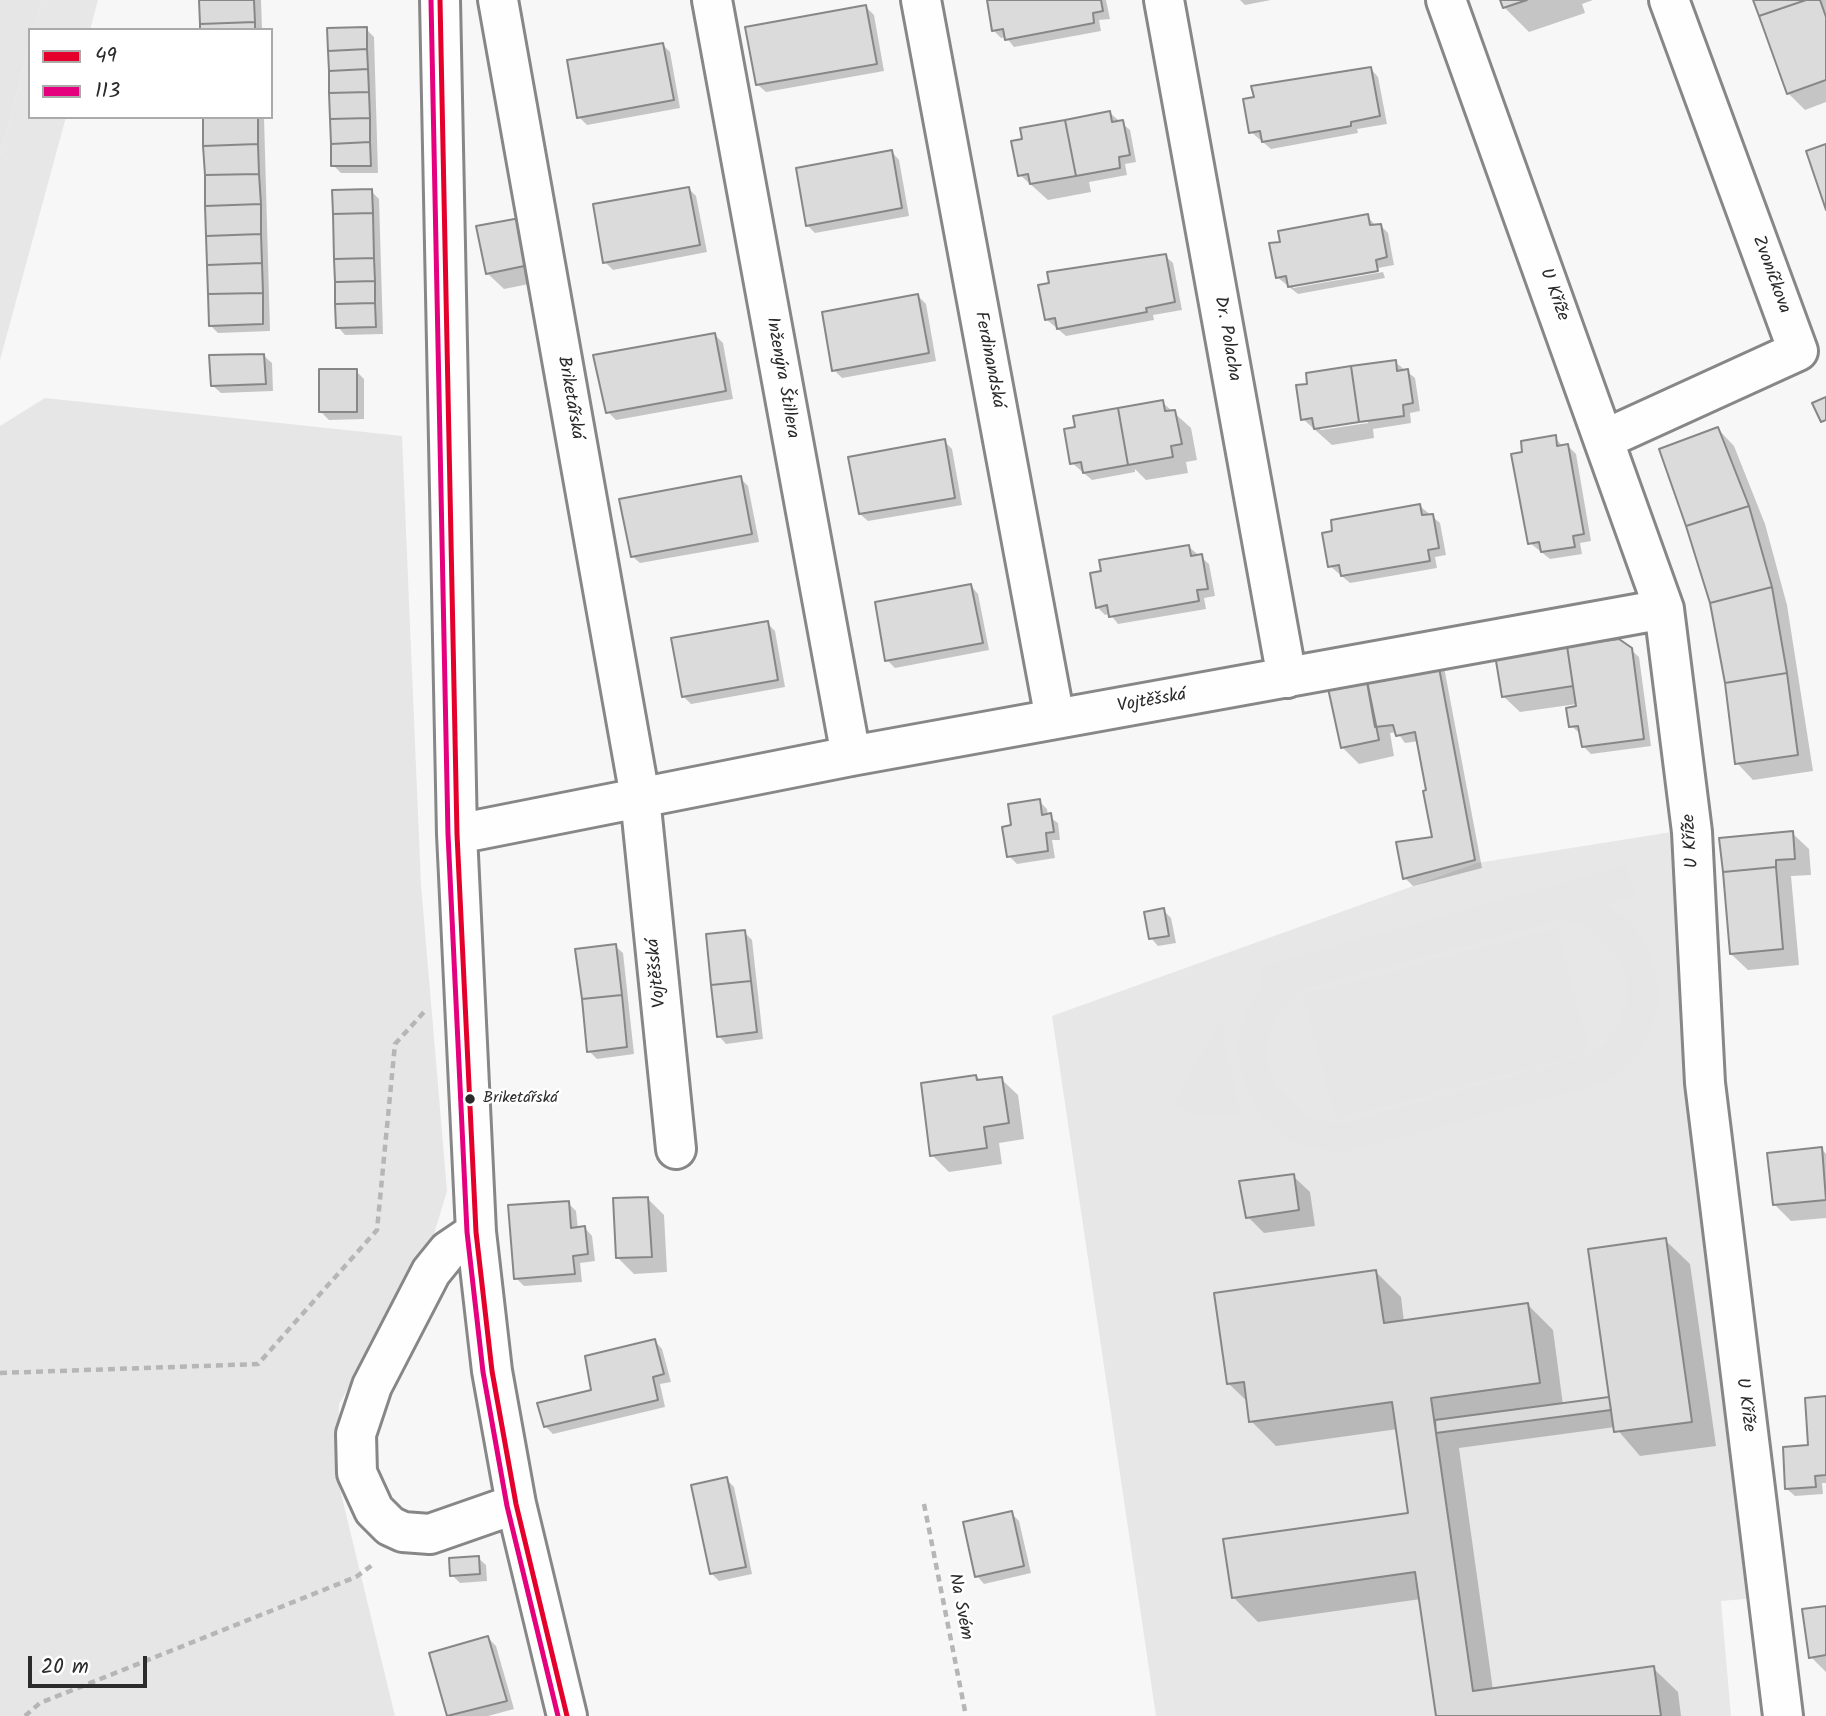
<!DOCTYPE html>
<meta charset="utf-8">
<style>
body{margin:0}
#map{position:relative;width:1826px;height:1716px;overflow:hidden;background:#f7f7f7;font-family:Kalam,sans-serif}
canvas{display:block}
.legend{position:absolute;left:28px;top:28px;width:245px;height:91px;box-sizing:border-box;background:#fff;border:2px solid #aaa;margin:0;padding:9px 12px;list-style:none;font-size:21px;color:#2b2b2b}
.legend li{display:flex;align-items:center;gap:14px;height:35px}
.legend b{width:35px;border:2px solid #aaa}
.scale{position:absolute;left:28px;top:1656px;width:119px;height:32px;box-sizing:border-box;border:4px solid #2b2b2b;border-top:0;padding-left:9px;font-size:21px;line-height:24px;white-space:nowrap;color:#2b2b2b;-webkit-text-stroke:5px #fff;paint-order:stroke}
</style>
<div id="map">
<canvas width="1826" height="1716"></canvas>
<ul class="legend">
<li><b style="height:9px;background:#e4002b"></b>49</li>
<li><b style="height:9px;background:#e5007d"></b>113</li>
</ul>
<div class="scale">20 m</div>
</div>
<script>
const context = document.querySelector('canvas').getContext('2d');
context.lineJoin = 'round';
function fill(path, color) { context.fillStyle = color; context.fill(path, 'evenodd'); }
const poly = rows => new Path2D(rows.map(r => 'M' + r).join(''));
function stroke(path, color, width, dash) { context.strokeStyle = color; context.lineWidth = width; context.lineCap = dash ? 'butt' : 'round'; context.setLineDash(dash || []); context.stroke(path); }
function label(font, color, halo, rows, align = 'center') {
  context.font = font + ' Kalam,sans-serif'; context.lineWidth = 5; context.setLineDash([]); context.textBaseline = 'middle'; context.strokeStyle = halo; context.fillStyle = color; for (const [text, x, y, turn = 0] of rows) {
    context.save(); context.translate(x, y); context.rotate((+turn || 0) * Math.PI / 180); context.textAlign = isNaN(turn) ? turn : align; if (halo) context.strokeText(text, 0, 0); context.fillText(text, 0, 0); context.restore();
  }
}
fill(poly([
 [42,0,98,0,90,30,34,30],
 [30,46,30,117,66,117,0,360,0,155],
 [1678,831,1756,1598,1721,1601,1731,1716,1156,1716,1052,1016,1477,863]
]), '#e7e7e7');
fill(poly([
 [0,0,42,0,34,30,30,30,30,46,0,155],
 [45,398,402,436,421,885,447,1191,431,1244,339,1404,338,1481,395,1716,0,1716,0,426],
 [1626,865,1635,896,1608,905,1632,924,1645,944,1656,973,1659,1000,1652,1027,1641,1050,1610,1079,1588,1088,1345,1152,1315,1149,1291,1141,1259,1113,1243,1082,1238,1048,1244,1016,1263,984,1258,967],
 [1561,920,1577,923,1595,933,1615,954,1626,978,1626,1003,1619,1023,1605,1043,1591,1054,1343,1123,1322,1121,1303,1114,1276,1085,1269,1068,1269,1038,1278,1013,1301,990],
 [1557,927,1590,1052,1336,1120,1303,995],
 [1219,1023,1225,1026,1223,1034,1241,1113,1212,1117,1197,1115,1173,1104]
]), '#e6e6e6');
fill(poly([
 [201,0,261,0,262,30,202,30],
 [988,0,1106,0,1110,19,1099,20,1101,31,1014,47,1006,37,1001,38,993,30],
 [1240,0,1271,0,1245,5],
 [1502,0,1593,0,1582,4,1585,13,1529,32,1504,7],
 [1755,0,1826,0,1826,102,1805,110,1788,93],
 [866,7,874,15,884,71,766,92,758,85],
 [366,29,374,37,378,173,341,173,333,165],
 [662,44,670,52,680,108,587,125,579,117],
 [1371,69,1378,77,1387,124,1357,129,1358,133,1271,149,1251,132],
 [1110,113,1130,130,1136,162,1125,164,1127,175,1089,182,1091,192,1048,200,1020,175],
 [204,117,264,117,270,331,218,333,210,325],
 [892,152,899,160,909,216,815,233,807,225],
 [688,188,696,196,707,252,613,270,605,262],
 [371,191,379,199,383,334,345,335,338,327],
 [1367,216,1376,226,1380,225,1388,233,1394,265,1293,284,1293,288,1383,272,1385,278,1298,294,1277,277],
 [519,220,544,281,504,289,487,273],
 [1165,256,1173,263,1182,310,1153,315,1154,320,1066,336,1046,319],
 [918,296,926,304,936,361,842,378,834,370],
 [715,335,723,343,733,399,616,420,608,412],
 [264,356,272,363,273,391,221,393,213,386],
 [1395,362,1415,378,1420,411,1410,413,1411,423,1373,429,1374,438,1332,445,1303,419],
 [1367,419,1368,423,1321,430,1318,427],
 [356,371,364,379,364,419,329,420,321,412],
 [1162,402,1191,428,1197,460,1186,462,1188,473,1146,480,1135,469,1135,472,1092,480,1072,463],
 [1718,429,1734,446,1765,524,1787,605,1813,771,1753,780,1737,763],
 [1555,437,1563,447,1568,446,1576,454,1591,541,1580,543,1582,554,1550,559,1530,543],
 [944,441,952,449,962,505,868,521,860,514],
 [740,478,748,486,759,542,640,563,632,556],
 [1420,506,1440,523,1446,555,1435,557,1437,568,1350,583,1330,566],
 [1189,547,1209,564,1215,596,1204,598,1206,609,1118,624,1110,614,1105,615,1097,607],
 [971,586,978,594,989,650,895,668,887,660],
 [767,623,775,631,785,687,691,704,683,696],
 [1630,649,1639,657,1651,746,1591,754,1583,746,1581,734,1571,726,1577,704,1520,712,1503,696],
 [1444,667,1482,868,1413,886,1405,878,1434,839,1419,741,1405,743,1397,732,1390,733,1394,756,1359,764,1342,747,1328,681],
 [1039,801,1047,809,1048,816,1058,823,1060,840,1052,840,1055,858,1017,864,1009,856,1013,827],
 [1792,833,1809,849,1811,875,1791,876,1799,965,1748,970,1731,954,1721,839],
 [1163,910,1171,918,1176,943,1158,946,1151,938],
 [744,932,752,940,763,1039,726,1044,719,1036],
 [615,946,623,953,634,1054,597,1059,589,1051],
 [976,1076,981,1081,1001,1079,1018,1095,1024,1139,999,1143,1002,1164,949,1172,932,1155],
 [1822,1149,1826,1154,1826,1218,1791,1221,1775,1205],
 [1293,1176,1310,1192,1315,1226,1264,1233,1248,1217],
 [647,1198,664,1215,667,1272,634,1274,618,1258],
 [568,1203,576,1211,578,1229,585,1228,592,1236,595,1261,580,1263,582,1282,524,1286,516,1278],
 [1665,1240,1690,1264,1716,1446,1640,1456,1615,1427,1459,1448,1493,1690,1653,1668,1678,1692,1681,1716,1437,1716,1421,1599,1258,1622,1233,1597,1410,1515,1398,1429,1276,1446,1251,1421,1249,1403,1228,1383,1376,1272,1401,1297,1404,1322,1528,1305,1553,1330,1563,1405,1611,1399],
 [655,1341,662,1349,671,1382,660,1384,665,1407,553,1434,545,1426],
 [1826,1398,1826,1483,1822,1483,1823,1494,1795,1496,1787,1489,1810,1447],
 [726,1479,734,1487,752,1574,719,1581,711,1573],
 [1011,1513,1019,1521,1031,1573,984,1584,977,1576],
 [478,1558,486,1565,487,1581,460,1583,452,1575],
 [1826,1607,1826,1672,1811,1657],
 [488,1638,496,1646,514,1709,488,1716,449,1716,431,1654]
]), '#0003');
const building = poly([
 [199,0,254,0,255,22,200,24,199,0],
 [987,0,1101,0,1103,11,1093,13,1094,23,1005,40,1003,29,992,31,987,0],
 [1500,0,1527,0,1503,8,1500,0],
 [1753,0,1806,0,1759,16,1753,0],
 [1806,0,1820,0,1826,17,1826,80,1787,94,1759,16,1806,0],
 [866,5,877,64,756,85,745,27,866,5],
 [255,22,255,30,200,30,200,24,255,22],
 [367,27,367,49,328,51,327,28,367,27],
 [663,43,674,100,577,118,567,60,663,43],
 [367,49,368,69,329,71,328,51,367,49],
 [1371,67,1380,116,1351,122,1351,126,1262,142,1260,131,1249,133,1243,99,1254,97,1251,86,1371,67],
 [368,69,369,92,329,93,329,71,368,69],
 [369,92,370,118,330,119,329,93,369,92],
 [1110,111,1112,122,1123,120,1130,155,1119,157,1120,168,1076,176,1065,120,1110,111],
 [203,117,258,117,258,144,203,146,203,117],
 [370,118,370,142,331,144,330,119,370,118],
 [1065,120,1076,176,1030,184,1028,174,1018,176,1011,141,1022,139,1020,128,1065,120],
 [370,142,371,166,331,166,331,144,370,142],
 [258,144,259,174,205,175,203,146,258,144],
 [1826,144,1826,210,1806,151,1826,144],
 [892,150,902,208,806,226,796,168,892,150],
 [259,174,261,204,205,206,205,175,259,174],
 [689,187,700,245,603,263,593,204,689,187],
 [372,189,373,213,333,214,332,190,372,189],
 [261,204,261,234,206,236,205,206,261,204],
 [373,213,374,258,334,259,333,214,373,213],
 [1368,214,1370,225,1381,224,1387,257,1376,260,1378,271,1288,287,1286,276,1276,278,1269,243,1280,242,1278,231,1368,214],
 [520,218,529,265,486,274,476,226,520,218],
 [261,234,262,263,207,265,206,236,261,234],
 [1166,254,1175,302,1146,308,1147,312,1057,329,1055,318,1045,320,1038,285,1049,283,1047,272,1166,254],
 [374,258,375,281,335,282,334,259,374,258],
 [262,263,263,293,208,294,207,265,262,263],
 [375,281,375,303,335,304,335,282,375,281],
 [263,293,263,324,209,326,208,294,263,293],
 [918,294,929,353,832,371,822,312,918,294],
 [375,303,376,327,336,328,335,304,375,303],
 [715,333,726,391,606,413,593,355,715,333],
 [264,354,266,384,211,386,209,355,264,354],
 [1396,360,1397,371,1408,369,1413,403,1403,405,1404,416,1359,422,1351,366,1396,360],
 [1351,366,1359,422,1314,429,1312,418,1301,420,1296,385,1307,384,1306,373,1351,366],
 [319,369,357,369,357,412,319,412,319,369],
 [1826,397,1826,420,1821,422,1812,403,1826,397],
 [1163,400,1165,411,1175,410,1182,444,1171,446,1173,457,1128,465,1118,408,1163,400],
 [1118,408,1128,465,1083,473,1081,462,1070,464,1064,429,1075,427,1073,416,1118,408],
 [1718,427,1749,506,1686,526,1659,449,1718,427],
 [1556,435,1557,446,1568,444,1584,534,1573,536,1575,547,1541,552,1539,542,1528,544,1511,454,1522,452,1521,441,1556,435],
 [945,439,955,498,859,514,848,457,945,439],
 [741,476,752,534,631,557,619,499,741,476],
 [1420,504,1422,515,1433,514,1439,548,1428,550,1430,561,1341,576,1339,565,1328,567,1322,533,1332,531,1331,520,1420,504],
 [1749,506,1772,587,1710,603,1686,526,1749,506],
 [1189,545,1191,556,1202,554,1208,589,1197,590,1199,601,1109,617,1107,605,1096,608,1090,573,1101,571,1099,560,1189,545],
 [971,584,983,643,885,661,875,602,971,584],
 [1772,587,1787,673,1725,683,1710,603,1772,587],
 [768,621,778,680,682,697,671,638,768,621],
 [1619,639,1632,648,1644,739,1582,747,1578,726,1569,727,1566,708,1576,706,1567,646,1619,639],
 [1567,646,1573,686,1502,697,1495,655,1567,646],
 [1437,657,1475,860,1403,879,1396,842,1432,837,1423,791,1426,790,1415,732,1396,736,1393,725,1375,727,1365,671,1437,657],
 [1365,671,1379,740,1341,748,1326,679,1365,671],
 [1787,673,1798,755,1735,764,1725,683,1787,673],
 [1040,799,1042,815,1051,813,1054,832,1046,833,1048,851,1007,857,1002,827,1011,825,1008,804,1040,799],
 [1793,831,1795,859,1776,860,1776,867,1723,872,1719,838,1793,831],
 [1776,867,1783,949,1730,954,1723,872,1776,867],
 [1164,908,1169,936,1149,939,1144,912,1164,908],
 [745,930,751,981,711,985,706,934,745,930],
 [616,944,622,995,582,999,575,949,616,944],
 [751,981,757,1032,717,1037,711,985,751,981],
 [622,995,627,1047,587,1052,582,999,622,995],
 [976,1075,977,1080,1002,1077,1009,1123,984,1127,987,1148,930,1156,921,1083,976,1075],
 [1822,1147,1826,1200,1773,1205,1767,1153,1822,1147],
 [1294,1174,1299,1210,1246,1218,1239,1181,1294,1174],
 [648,1197,652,1257,616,1258,613,1198,648,1197],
 [569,1201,571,1228,585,1226,588,1254,573,1256,575,1274,514,1279,508,1205,569,1201],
 [1666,1238,1692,1422,1614,1432,1588,1249,1666,1238],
 [1376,1270,1384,1323,1528,1303,1540,1383,1431,1398,1473,1691,1654,1666,1661,1716,1436,1716,1415,1572,1232,1598,1223,1539,1408,1513,1392,1402,1249,1422,1244,1382,1227,1384,1214,1293,1376,1270],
 [655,1339,664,1374,653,1377,658,1400,544,1427,537,1403,591,1390,585,1356,655,1339],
 [1826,1396,1826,1475,1815,1476,1816,1487,1785,1489,1783,1447,1808,1445,1805,1398,1826,1396],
 [1609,1397,1611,1410,1436,1433,1435,1420,1609,1397],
 [727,1477,746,1567,710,1574,691,1485,727,1477],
 [1012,1511,1024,1566,975,1577,963,1522,1012,1511],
 [479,1556,480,1574,450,1576,449,1558,479,1556],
 [1826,1606,1826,1655,1809,1658,1802,1609,1826,1606],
 [488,1636,507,1701,447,1716,429,1653,488,1636]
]);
fill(building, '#dbdbdb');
stroke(building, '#878787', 2);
const minor = poly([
 [440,0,457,834,476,1232,492,1371,516,1504,567,1716],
 [498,0,640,797,676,1149],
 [712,0,851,756],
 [921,0,1055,719],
 [1164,0,1287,678],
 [1446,0,1664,609,1692,832,1705,1083,1783,1716],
 [1605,439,1798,351,1669,0],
 [457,834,851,756,1664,609],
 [476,1232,448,1251,431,1272,372,1386,356,1434,357,1473,374,1510,390,1526,403,1532,430,1534,516,1504]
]);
stroke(minor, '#878787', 44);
stroke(poly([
 [0,1373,258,1364,377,1230,395,1044,425,1011],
 [924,1504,966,1716],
 [25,1716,40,1703,356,1577,375,1563]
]), '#b6b6b6', 4.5, [7, 5]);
stroke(minor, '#fefefe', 38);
stroke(poly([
 [440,0,457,834,476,1232,492,1371,516,1504,567,1716]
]), '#e4002b', 5);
stroke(poly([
 [431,0,448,834,467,1232,483,1372,507,1506,558,1716]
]), '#e5007d', 5);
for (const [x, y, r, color] of [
 [470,1099,6,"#2b2b2b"]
]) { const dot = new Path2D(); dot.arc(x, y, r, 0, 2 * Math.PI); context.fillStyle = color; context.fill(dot); stroke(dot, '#fff', 2.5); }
label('16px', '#2b2b2b', '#fff', [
 ["Briketářská",483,1099]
], 'left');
label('18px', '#2b2b2b', '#fff', [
 ["Zvoníčkova",1770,275,70],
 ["U Kříže",1553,295,70],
 ["Dr. Polacha",1226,339,80],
 ["Ferdinandská",988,360,79],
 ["Inženýra Štillera",781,378,80],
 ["Briketářská",569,398,80],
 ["Vojtěšská",1152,702,-10],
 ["U Kříže",1692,841,-94],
 ["Vojtěšská",658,973,-96],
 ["U Kříže",1744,1405,82],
 ["Na Svém",959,1607,79]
]);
</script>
